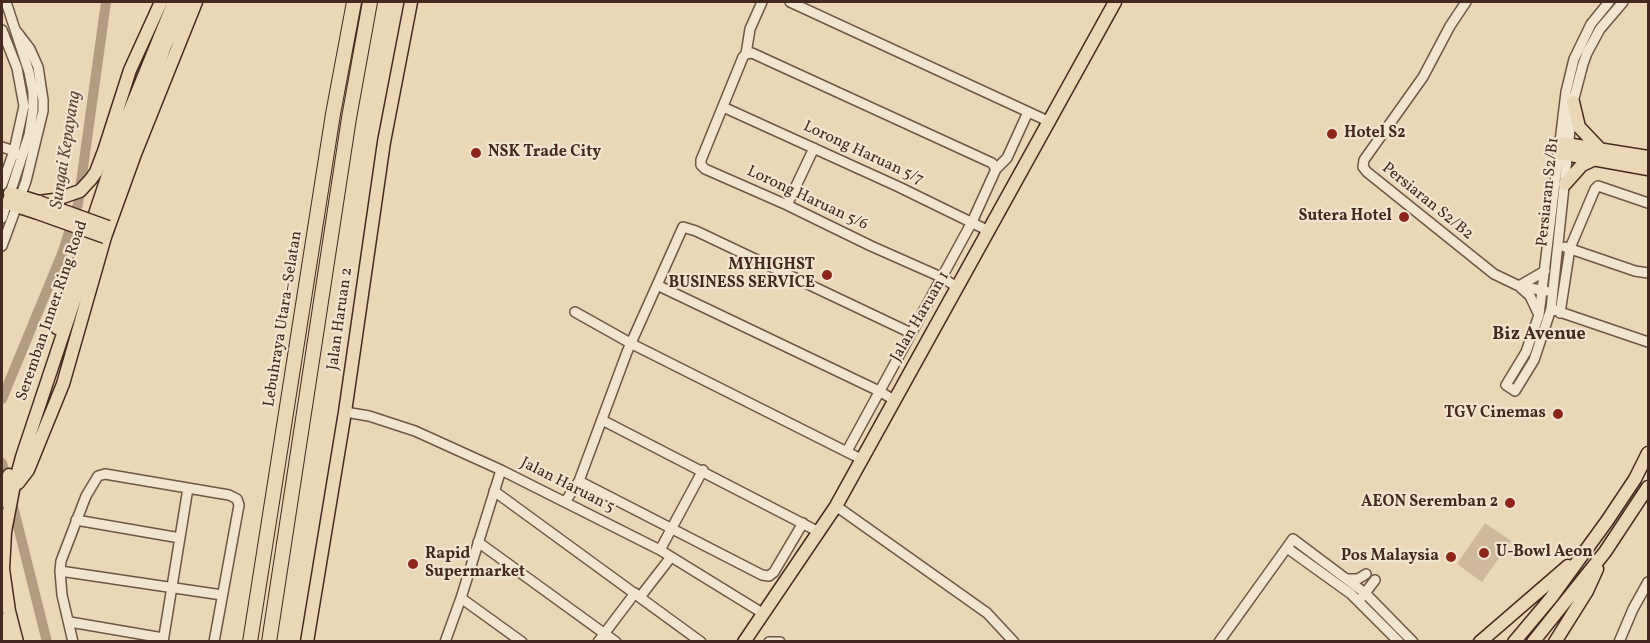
<!DOCTYPE html>
<meta charset="utf-8">
<style>
body{margin:0}
#map{position:relative;width:1650px;height:643px;overflow:hidden;background:#ead7b5;font-family:Vollkorn,serif}
canvas{display:block}
.frame{position:absolute;inset:0;border:3px solid #442a1e;pointer-events:none}
</style>
<div id="map">
<canvas width="1650" height="643"></canvas>
<div class="frame"></div>
</div>
<script>
const context = document.querySelector('canvas').getContext('2d');
context.lineJoin = 'round';
function fill(path, color) { context.fillStyle = color; context.fill(path, 'evenodd'); }
const poly = rows => new Path2D(rows.map(r => 'M' + r).join(''));
function stroke(path, color, width, dash) { context.strokeStyle = color; context.lineWidth = width; context.lineCap = dash ? 'butt' : 'round'; context.setLineDash(dash || []); context.stroke(path); }
function label(font, color, halo, rows, align = 'center') {
  context.font = font + ' Vollkorn,serif'; context.lineWidth = 4.5; context.setLineDash([]); context.textBaseline = 'middle'; context.strokeStyle = halo; context.fillStyle = color; for (const [text, x, y, turn = 0] of rows) {
    context.save(); context.translate(x, y); context.rotate((+turn || 0) * Math.PI / 180); context.textAlign = isNaN(turn) ? turn : align; if (halo) context.strokeText(text, 0, 0); context.fillText(text, 0, 0); context.restore();
  }
}
fill(poly([
 [1485,523,1511,541,1482,582,1457,564]
]), '#ceba9b');
stroke(poly([
 [2,399,62,254,78,204,106,2],
 [2,463,7,484],
 [12,502,47,642]
]), '#b29c82', 10);
const minor = poly([
 [762,2,750,29,746,54,743,57,701,160,701,165,705,169,787,205,871,246,941,277,957,287],
 [790,2,1050,122],
 [1466,2,1450,26,1423,77,1364,160,1363,167,1367,172,1494,274,1519,286,1546,291],
 [1609,2,1591,24,1574,59,1566,92,1539,315,1526,352,1506,385,1515,391,1534,360,1551,309,1573,102,1583,64,1587,53,1600,29,1623,2],
 [2,30,17,68,24,106,14,151,2,185],
 [746,54,752,53,992,163,996,169],
 [723,107,899,187,989,231],
 [2,147,14,151,18,155],
 [787,205,814,148],
 [2,218,29,135,33,110,33,92,29,72,6,2],
 [2,246,26,181,43,111,43,100,38,67,30,49,17,32],
 [1565,247,1635,271,1648,273],
 [657,285,879,391,894,400],
 [1519,286,1545,271],
 [1521,288,1530,296,1538,313],
 [1554,310,1648,342],
 [575,312,632,344,861,459],
 [1560,313,1570,248,1595,189,1598,186,1648,203],
 [345,412,369,416,415,431,501,470,660,550,764,614],
 [602,420,819,532],
 [847,451,972,222,996,169,1007,158,1028,112],
 [579,481,762,575,769,576,774,572,803,523],
 [494,491,701,642],
 [565,502,579,481,627,352,683,227,696,231,911,333],
 [836,506,987,613,1014,642],
 [76,520,180,538],
 [478,542,616,642],
 [1287,548,1351,594,1399,642],
 [660,550,703,470],
 [60,571,222,595],
 [1348,579,1358,579,1366,574],
 [640,597,671,557],
 [1362,597,1375,580],
 [461,598,522,642],
 [70,622,163,638],
 [73,642,62,595,60,571,61,561,86,496,98,476,105,474,229,495,237,499,239,505,214,642],
 [163,642,188,488],
 [445,642,461,598,501,470],
 [598,642,635,593],
 [769,642,780,642],
 [1219,642,1293,539,1365,593,1413,642],
 [1619,642,1633,609,1648,582]
]);
const major = poly([
 [1573,102,1579,127,1599,148],
 [1560,143,1648,157],
 [1559,153,1648,169],
 [1565,184,1582,165,1595,159],
 [10,193,39,202,54,200,80,191,91,179,96,172,104,151,130,70,161,2],
 [7,203,35,212],
 [57,328,128,115,174,2],
 [18,483,28,470,63,384,105,237,135,154,196,2],
 [2,501,9,475],
 [2,620,7,642],
 [17,642,9,611,3,569,5,532,13,490,22,457,104,211,165,46,185,2],
 [307,642,345,412,384,142,411,2],
 [744,642,836,506,1115,2],
 [1480,642,1568,566],
 [1514,642,1551,598,1607,521,1635,479,1648,453],
 [1533,642,1605,552,1648,487],
 [1555,642,1587,591,1597,569]
]);
const highway = poly([
 [250,642,333,114,354,2],
 [269,642,349,118,370,2]
]);
stroke(minor, '#6e5544', 12);
stroke(major, '#442a1e', 15);
stroke(highway, '#442a1e', 16);
stroke(minor, '#f1e5cf', 9);
stroke(major, '#ead7b5', 12);
stroke(highway, '#ead7b5', 14);
const majorBridge = poly([
 [39,202,108,227],
 [35,212,105,237]
]);
stroke(majorBridge, '#442a1e', 15, []);
stroke(majorBridge, '#ead7b5', 12);
for (const [x, y, r, color] of [
 [1332,134,6,"#8f2418"],
 [476,153,6,"#8f2418"],
 [1404,217,6,"#8f2418"],
 [827,275,6,"#8f2418"],
 [1558,414,6,"#8f2418"],
 [1510,503,6,"#8f2418"],
 [1484,553,6,"#8f2418"],
 [1451,557,6,"#8f2418"],
 [413,564,6,"#8f2418"]
]) { const dot = new Path2D(); dot.arc(x, y, r, 0, 2 * Math.PI); context.fillStyle = color; context.fill(dot); stroke(dot, '#f1e5cf', 2); }
label('bold 16px', '#442a1e', '#f1e5cf', [
 ["Hotel S2",1344,134,"left"],
 ["NSK Trade City",488,153,"left"],
 ["Sutera Hotel",1392,217],
 ["MYHIGHST",815,266],
 ["BUSINESS SERVICE",815,284],
 ["TGV Cinemas",1546,414],
 ["AEON Seremban 2",1498,503],
 ["U-Bowl Aeon",1496,553,"left"],
 ["Rapid",425,555,"left"],
 ["Supermarket",425,573,"left"],
 ["Pos Malaysia",1439,557]
], 'right');
label('16px', '#442a1e', '#f1e5cf', [
 ["Lorong Haruan 5/7",863,154,25],
 ["Persiaran S2/B1",1549,192,-84],
 ["Lorong Haruan 5/6",807,199,25],
 ["Persiaran S2/B2",1427,202,39],
 ["Seremban Inner Ring Road",53,311,-71],
 ["Jalan Haruan 1",921,317,-60],
 ["Lebuhraya Utara–Selatan",284,319,-81],
 ["Jalan Haruan 2",341,319,-82],
 ["Jalan Haruan 5",567,486,27]
]);
label('italic 18px', '#604637', '#f1e5cf', [
 ["Sungai Kepayang",67,150,-81]
]);
label('bold 18px', '#442a1e', '#f1e5cf', [
 ["Biz Avenue",1539,336]
]);
</script>
